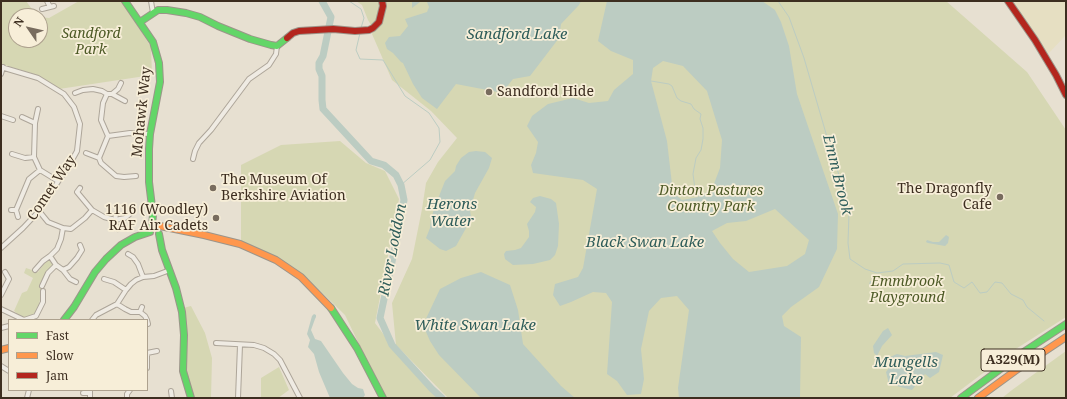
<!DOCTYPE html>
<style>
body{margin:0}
#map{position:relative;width:1067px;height:399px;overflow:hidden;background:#e7e0d1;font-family:"Noto Serif",serif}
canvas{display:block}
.frame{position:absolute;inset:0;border:2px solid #3d2e20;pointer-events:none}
.legend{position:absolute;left:8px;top:319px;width:140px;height:72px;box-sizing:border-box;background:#f7eed8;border:1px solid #ada18e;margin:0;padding:5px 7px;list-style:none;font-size:12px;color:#3d2e20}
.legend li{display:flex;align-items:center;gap:8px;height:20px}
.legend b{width:20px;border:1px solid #ada18e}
.north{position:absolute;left:8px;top:8px;width:40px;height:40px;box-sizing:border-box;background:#f7eed8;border:1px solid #ada18e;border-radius:50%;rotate:304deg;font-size:11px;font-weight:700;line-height:16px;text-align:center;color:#3d2e20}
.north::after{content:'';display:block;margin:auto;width:14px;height:18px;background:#786c5e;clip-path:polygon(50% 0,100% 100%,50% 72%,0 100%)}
</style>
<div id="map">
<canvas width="1067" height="399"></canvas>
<div class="frame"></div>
<ul class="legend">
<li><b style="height:5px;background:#63d668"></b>Fast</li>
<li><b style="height:5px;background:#ff974d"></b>Slow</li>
<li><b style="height:5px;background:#b3261e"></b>Jam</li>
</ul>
<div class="north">N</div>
</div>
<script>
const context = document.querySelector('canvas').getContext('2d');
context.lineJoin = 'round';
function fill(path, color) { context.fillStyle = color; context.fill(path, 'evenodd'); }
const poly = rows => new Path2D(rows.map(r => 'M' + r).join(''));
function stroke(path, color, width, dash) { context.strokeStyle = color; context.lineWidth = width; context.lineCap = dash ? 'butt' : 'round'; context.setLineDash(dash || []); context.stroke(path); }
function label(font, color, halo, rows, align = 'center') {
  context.font = font + ' "Noto Serif",serif'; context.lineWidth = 3.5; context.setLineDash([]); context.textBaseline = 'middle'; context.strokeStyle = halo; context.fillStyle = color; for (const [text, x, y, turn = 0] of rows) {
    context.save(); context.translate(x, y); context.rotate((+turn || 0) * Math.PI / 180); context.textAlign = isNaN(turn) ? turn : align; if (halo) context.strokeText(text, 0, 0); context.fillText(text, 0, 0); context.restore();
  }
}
fill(poly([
 [1012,1,1066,1,1066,35,1048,54]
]), '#e6dfc2');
fill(poly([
 [1,1,26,1,37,16,16,16,16,40,40,40,40,17,49,18,79,1,122,1,151,47,152,75,59,89,37,75,1,64],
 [356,1,946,1,1027,72,1066,130,1066,317,1011,352,950,398,448,398,396,345,392,303,412,259,422,209,426,183,438,162,457,138,431,111,392,80,372,34,374,30,368,20,362,5],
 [340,141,366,163,385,171,399,199,375,323,409,368,438,398,385,398,345,315,305,276,241,241,241,165,281,145],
 [48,259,54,265,42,284,42,289,39,305,36,312,31,316,25,317,20,316,14,311,22,293,27,291,33,278,24,273,26,268,38,272],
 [191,306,205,333,212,358,211,398,193,398,185,375,183,308],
 [1066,351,1066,398,1002,398,1012,390],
 [279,367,289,390,278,398,261,398,261,378]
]), '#d6d7b3');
fill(poly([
 [412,1,581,1,579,5,561,24,559,38,530,76,513,79,505,89,498,92,456,84,437,109,422,98,413,84,403,63,401,62,393,53,387,49,385,43,389,37,400,36,408,26,405,19,427,12,429,7,427,2,420,2,412,8],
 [607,1,762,1,775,10,781,22,789,46,797,94,838,214,837,249,819,287,791,307,782,316,784,326,801,337,800,398,679,398,678,388,689,310,677,296,661,298,649,311,641,349,644,379,641,394,627,395,617,381,607,374,612,302,606,293,593,292,571,302,560,306,553,295,555,284,578,277,583,268,597,189,583,180,533,173,531,165,536,153,538,142,527,126,532,116,548,104,573,98,589,103,608,101,614,90,633,74,633,60,611,51,598,41],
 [663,61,683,66,707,91,722,140,720,168,712,189,699,197,682,200,673,193,667,141,651,81,653,68],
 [775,209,809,240,805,254,787,266,749,272,733,259,720,243,712,231,727,223,746,221],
 [476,151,485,152,492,158,489,168,475,193,470,210,471,217,470,221,456,246,446,251,440,249,426,238,430,228,431,219,434,209,445,181,455,171,456,166,461,158,469,152],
 [540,196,551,199,556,203,559,224,558,246,555,255,550,260,533,264,513,265,505,259,504,254,506,251,515,250,521,248,529,237,529,231,527,224,535,212,536,207,530,202,533,198],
 [946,235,949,237,948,243,945,246,928,243,926,242,927,240,933,242,939,242],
 [481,272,510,285,518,310,523,344,561,386,575,398,481,398,439,355,430,341,423,325,440,289,461,278],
 [889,277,888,285,886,287,869,285,870,281,874,281,877,278],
 [314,314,316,315,316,317,315,319,311,330,315,339,321,341,343,373,352,384,358,388,363,389,365,395,363,398,330,398,319,372,314,354,308,347,310,340,307,334,312,316],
 [888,328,892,335,882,346,877,356,874,353,873,346,883,331],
 [936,352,943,355,939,372,930,378,925,374,912,390,889,384,886,372,890,367,885,359,897,354,905,356]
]), '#bcccc2');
stroke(poly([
 [349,1,361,9,364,18,361,28],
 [778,1,789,17,804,58,832,154,845,193,849,213,848,243,850,259,865,269,877,273,893,271,903,264,940,263,949,265,954,282,964,288,972,282,980,293,987,292,995,282,1002,283,1011,294,1023,300,1027,307,1044,321],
 [360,33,356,50,360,59,383,60,405,96,429,113,439,128,440,142,430,160,401,185],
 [651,81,669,84,672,86,677,98,681,101,691,104,694,109,701,114,700,119,703,128,703,139,701,150,696,158,693,174,695,189,699,197]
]), '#bcccc2', 1);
stroke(poly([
 [322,1,331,17,323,56,319,63,319,69,322,76,322,100,323,109,371,161,384,165,396,175,401,185,404,200,396,243,380,318,392,345,432,389,442,398]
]), '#bcccc2', 7);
const street = poly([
 [47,1,50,7,54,6],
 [151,1,153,13],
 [42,9,50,7],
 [1,67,38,78,64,94,74,107,80,124,77,151,72,160,39,211,23,228,1,248],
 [1,74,3,67],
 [75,93,83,90,93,89,102,91,107,94],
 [112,94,125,101],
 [38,109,35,123,34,157,40,170,58,181],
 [1,116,13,120],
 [22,117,35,123],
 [108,136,101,120,103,103,107,94,112,94,118,89,121,83],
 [86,153,99,158],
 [12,154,25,158,34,157],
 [193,159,195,151,199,143,211,130,249,79,269,65,276,54,277,46],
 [136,176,124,177,116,176,101,163,99,158,108,136,130,133,150,134],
 [80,188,77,192,92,210],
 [11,210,16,210,29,179,40,170],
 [16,210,18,217],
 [39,211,48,222,63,228,71,229,85,218,92,210,104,217,115,220,125,218,131,213],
 [112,219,118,229],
 [115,220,116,214],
 [128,254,133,257,138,264,143,277],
 [50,256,56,265,63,270,69,267,77,258,82,250,80,245],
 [35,270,43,261,50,256,57,249,61,239,63,228],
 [63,270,70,279,76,282],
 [104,279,114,282,126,290],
 [42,286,48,273,56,265],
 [1,295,9,279,5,272],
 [117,304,125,309,131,312,140,312,142,307],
 [1,309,24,320,36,316,43,302,43,291],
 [140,312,145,316,147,320,148,324],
 [92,320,96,315,117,304,126,290,131,284,136,280,143,277,154,276,170,270],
 [1,328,9,326],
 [216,343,254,345,264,348,274,354,280,360,300,398],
 [147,353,157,351],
 [147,355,147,368],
 [1,366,9,371],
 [171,391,172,398],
 [83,393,90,393],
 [27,398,29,390],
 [90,398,90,390],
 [127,398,127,394,130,390],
 [238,398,240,345]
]);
const fast = poly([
 [125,1,153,42,159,63,160,82,150,134,149,149,149,182,153,215,152,225],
 [140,22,158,10,167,10,186,13,200,17,218,26,250,39,271,45,277,46,287,38],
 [159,234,162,250,176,288,182,312,184,335,183,371,191,398],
 [331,308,357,348,383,398],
 [64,320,74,307,95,272,106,259,121,245,135,237,150,232],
 [961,398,1022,353,1066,324]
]);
const slow = poly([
 [160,226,204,235,240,244,276,260,301,277,331,308],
 [1,350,9,348],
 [978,398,1015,371,1066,337]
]);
const jam = poly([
 [1008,1,1035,40,1056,75,1066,95],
 [287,38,293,33,299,31,333,29,355,31,369,30,373,28,379,22,383,6,382,1]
]);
stroke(street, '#ada599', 6);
stroke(fast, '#9c958a', 8);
stroke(slow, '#9c958a', 8);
stroke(jam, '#9c958a', 8);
stroke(street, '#efebe3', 4);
stroke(fast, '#63d668', 6);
stroke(slow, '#ff974d', 6);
stroke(jam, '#b3261e', 6);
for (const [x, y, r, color] of [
 [489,92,4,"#786c5e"],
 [213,188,4,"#786c5e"],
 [1000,197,4,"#786c5e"],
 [216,218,4,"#786c5e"]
]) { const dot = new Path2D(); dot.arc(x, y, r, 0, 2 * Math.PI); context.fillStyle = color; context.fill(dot); stroke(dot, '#f7eed8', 1.5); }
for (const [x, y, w] of [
 [1013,360,64]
]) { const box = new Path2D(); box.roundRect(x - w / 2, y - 11, w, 22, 3); context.fillStyle = '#f7eed8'; context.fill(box); stroke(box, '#3d2e20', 1); }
label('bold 13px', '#3d2e20', null, [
 ["A329(M)",1013,360]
]);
label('italic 14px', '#4d5a26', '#f7eed8', [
 ["Sandford",91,34],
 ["Park",91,50],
 ["Dinton Pastures",711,191],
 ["Country Park",711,207],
 ["Emmbrook",907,282],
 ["Playground",907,298]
]);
label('14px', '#3d2e20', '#f7eed8', [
 ["Sandford Hide",497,92],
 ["The Museum Of",221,180],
 ["Berkshire Aviation",221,196],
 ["The Dragonfly",992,189,"right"],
 ["Cafe",992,205,"right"],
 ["1116 (Woodley)",208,210,"right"],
 ["RAF Air Cadets",208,226,"right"]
], 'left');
label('14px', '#3d2e20', '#f7eed8', [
 ["Mohawk Way",142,112,-84],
 ["Comet Way",52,188,-56]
]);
label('italic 15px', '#2f5d5a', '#f7eed8', [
 ["Sandford Lake",517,35],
 ["Emm Brook",837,175,76],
 ["Herons",452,205],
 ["Water",452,222],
 ["Black Swan Lake",645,243],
 ["River Loddon",393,250,-79],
 ["White Swan Lake",475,326],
 ["Mungells",906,363],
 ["Lake",906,380]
]);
</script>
